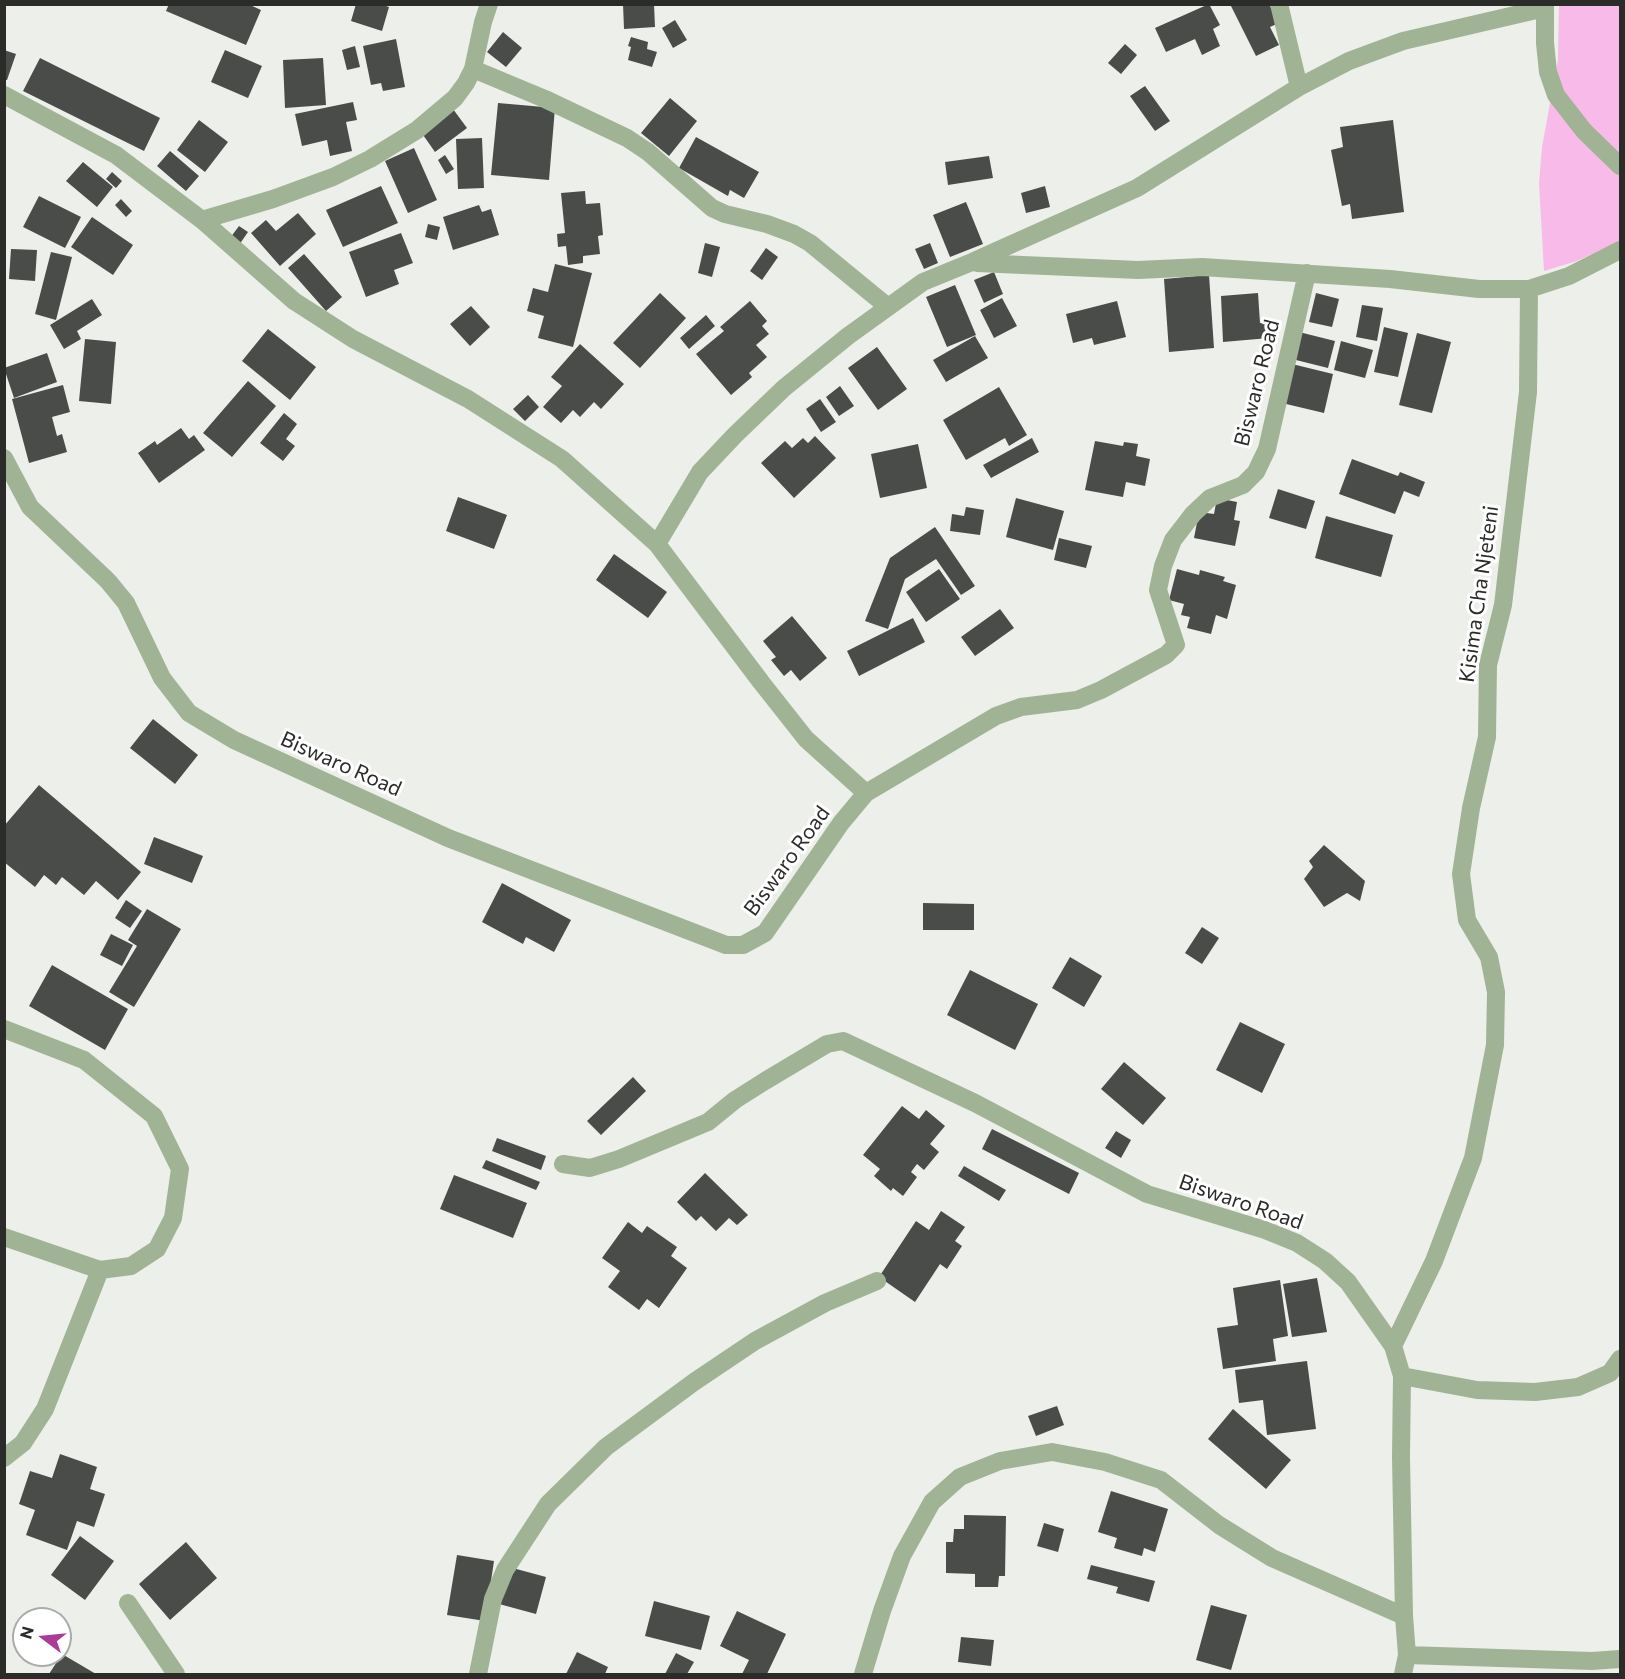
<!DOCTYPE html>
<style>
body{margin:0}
#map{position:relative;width:1625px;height:1679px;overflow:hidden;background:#edefeb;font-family:Commissioner,sans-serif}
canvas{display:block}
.frame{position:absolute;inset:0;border:6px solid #2b2c2a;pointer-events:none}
.north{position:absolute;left:12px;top:1607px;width:60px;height:60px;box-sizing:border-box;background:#fff;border:2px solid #aaabaa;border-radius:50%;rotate:286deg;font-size:16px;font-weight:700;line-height:24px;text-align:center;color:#2b2c2a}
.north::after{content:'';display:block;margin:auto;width:21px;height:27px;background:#ab3b97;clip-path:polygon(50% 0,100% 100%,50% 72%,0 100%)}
</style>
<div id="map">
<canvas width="1625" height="1679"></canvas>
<div class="frame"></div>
<div class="north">N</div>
</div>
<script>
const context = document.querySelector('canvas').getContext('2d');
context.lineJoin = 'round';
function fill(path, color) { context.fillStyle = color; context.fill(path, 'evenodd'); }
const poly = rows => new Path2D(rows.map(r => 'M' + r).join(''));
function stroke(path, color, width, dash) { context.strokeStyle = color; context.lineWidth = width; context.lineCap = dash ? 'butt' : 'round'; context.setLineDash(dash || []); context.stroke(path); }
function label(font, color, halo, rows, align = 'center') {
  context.font = font + ' Commissioner,sans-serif'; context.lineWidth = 6; context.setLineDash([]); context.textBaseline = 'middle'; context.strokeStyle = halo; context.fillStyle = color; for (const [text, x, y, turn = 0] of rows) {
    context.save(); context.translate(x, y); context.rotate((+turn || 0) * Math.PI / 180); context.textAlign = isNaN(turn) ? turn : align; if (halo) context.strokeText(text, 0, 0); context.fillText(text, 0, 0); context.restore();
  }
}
fill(poly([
 [1559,5,1620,5,1620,241,1577,261,1544,271,1539,183,1542,147,1558,60]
]), '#f8bae8');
fill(poly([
 [169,4,248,4,261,10,246,45,166,11],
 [356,4,380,4,389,7,382,31,351,21],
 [623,4,654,4,655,27,624,29],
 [1209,4,1220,25,1213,29,1220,46,1202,55,1195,39,1166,52,1155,28],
 [1230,4,1269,4,1279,23,1270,27,1279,45,1256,56],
 [675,20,687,40,673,48,662,28],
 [503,32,522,48,506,67,487,52],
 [631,37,648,42,647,49,657,52,652,67,628,60,631,47,628,46],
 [396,39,405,87,383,91,381,83,371,85,363,46],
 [1125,44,1137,55,1121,74,1108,63],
 [355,46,360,67,347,70,342,50],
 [4,50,16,54,7,80,4,80],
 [225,50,262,66,248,98,211,82],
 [40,58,160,118,144,151,23,91],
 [323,58,326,105,285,108,283,60],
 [1145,86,1170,121,1155,131,1130,96],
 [670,98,697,121,669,156,641,133],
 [353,102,357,120,346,122,352,151,330,156,327,140,302,146,295,114],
 [498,103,555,108,549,180,491,175],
 [453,109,467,128,435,152,421,132],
 [199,120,228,142,205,172,177,150],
 [1393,120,1404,212,1352,219,1350,204,1342,206,1331,150,1343,147,1340,127],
 [696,137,759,172,744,198,730,190,728,196,679,168],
 [482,138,484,188,458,189,456,139],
 [414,148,437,200,408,213,385,161],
 [170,151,199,176,186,191,157,166],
 [445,155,454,169,446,174,438,160],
 [989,156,993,178,948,185,945,162],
 [83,162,113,187,97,207,66,181],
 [112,172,122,181,116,188,106,179],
 [381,186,398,223,343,247,326,210],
 [1045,186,1050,207,1026,213,1021,193],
 [585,191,586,204,600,203,603,235,598,236,600,254,583,256,583,263,568,265,566,246,558,247,557,234,565,233,561,193],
 [39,196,81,217,65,248,23,227],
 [121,199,132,211,126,217,115,205],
 [966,202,983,244,950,257,933,215],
 [479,205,482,212,491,209,499,235,453,250,443,217],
 [298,213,316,234,280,266,251,233,266,220,276,231],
 [92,217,133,245,113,275,71,247],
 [428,224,440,227,437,240,425,237],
 [239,226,248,232,239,245,230,238],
 [401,233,413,263,394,270,399,284,366,297,349,252],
 [705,243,720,247,712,277,698,273],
 [930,243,938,263,924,269,915,249],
 [766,248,778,257,762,280,750,271],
 [11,249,37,250,35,281,9,279],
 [51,252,72,257,56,320,35,314],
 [304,254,342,297,326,311,288,268],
 [555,264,592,273,573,347,538,338,544,316,527,311,533,288,548,292],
 [994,272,1003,294,984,303,974,280],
 [1209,275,1214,348,1169,352,1164,279],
 [955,285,976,335,947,347,926,297],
 [660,293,686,318,640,368,613,343],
 [1258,293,1260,323,1267,322,1269,338,1223,342,1221,296],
 [1316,293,1339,299,1332,327,1309,322],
 [1002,298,1017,326,994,338,980,310],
 [92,299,102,315,77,331,81,339,64,349,50,325],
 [750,301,767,321,762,326,769,334,756,345,767,357,749,373,752,377,731,395,696,354,724,331,720,327],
 [1117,301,1126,337,1094,345,1092,338,1073,343,1066,314],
 [1362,305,1383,308,1377,341,1356,337],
 [471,306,490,327,470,346,450,324],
 [706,315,715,326,689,349,680,338],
 [1384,327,1408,333,1398,377,1374,372],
 [268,329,316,367,290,400,242,361],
 [1299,332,1335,341,1328,368,1292,359],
 [1417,333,1451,342,1432,413,1399,405],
 [975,336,988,358,946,382,933,360],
 [85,339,116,342,111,404,79,401],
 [1341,341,1373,350,1365,378,1334,370],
 [580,344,624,384,601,409,594,402,580,417,573,410,561,423,543,407,562,386,551,377],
 [877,347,907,389,878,410,848,368],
 [47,353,57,382,14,398,4,368],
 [1292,364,1333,374,1324,413,1282,403],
 [248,381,276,406,232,457,203,433],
 [63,385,70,412,52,417,57,436,62,434,67,452,29,463,12,399],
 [840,386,854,406,839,416,826,397],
 [999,387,1027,435,1009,446,1005,438,966,460,943,420],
 [528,395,539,407,525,421,513,409],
 [820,399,836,422,821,432,806,409],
 [284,413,297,424,286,439,295,446,283,461,260,443],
 [181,428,189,439,194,435,205,450,159,483,138,453,155,441,157,445],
 [815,436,836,458,794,498,761,463,785,441,792,448,803,438,808,443],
 [1032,438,1039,452,991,478,983,465],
 [1095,441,1123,446,1124,442,1138,444,1136,456,1150,459,1145,486,1126,482,1123,497,1085,490],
 [918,444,927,488,880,498,871,454],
 [1352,459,1398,476,1400,472,1425,482,1419,497,1404,491,1395,514,1339,494],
 [1278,489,1315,501,1306,529,1269,518],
 [458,497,507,515,494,549,446,531],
 [1016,498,1064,511,1053,550,1006,537],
 [1217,498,1237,502,1234,520,1240,521,1235,546,1194,538,1199,512,1214,514],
 [966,507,984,510,980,535,950,531,952,514,964,516],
 [1326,516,1393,535,1381,577,1315,558],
 [935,527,975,586,961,595,936,559,905,579,888,629,865,621,890,558],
 [1059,538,1092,546,1086,568,1054,560],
 [614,554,667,592,648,618,596,580],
 [939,569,960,599,926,622,906,592],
 [1177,569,1199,575,1200,570,1225,577,1223,581,1236,585,1227,619,1216,615,1211,634,1187,628,1190,617,1181,615,1184,604,1169,600],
 [1000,609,1014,628,975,656,961,637],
 [792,616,827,658,800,681,791,670,784,676,771,660,776,657,763,641],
 [913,618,925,642,859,676,847,651],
 [153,719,198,755,175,784,130,748],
 [39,785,141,872,118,900,96,881,84,895,62,877,56,885,44,875,35,887,4,862,4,826],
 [154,837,203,856,192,883,144,864],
 [1324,845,1365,881,1360,901,1347,893,1324,907,1304,879,1313,867,1309,861],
 [502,883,571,920,554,952,526,937,523,944,482,922],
 [126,900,142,911,130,928,115,918],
 [923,903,974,904,974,930,923,930],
 [147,909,181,929,134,1007,109,992,137,946,128,940],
 [1202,927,1219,938,1202,964,1185,953],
 [111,934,133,945,122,966,100,955],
 [1070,957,1102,976,1084,1007,1052,988],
 [52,965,128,1009,105,1050,29,1006],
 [970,970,1038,1004,1015,1050,947,1015],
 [1240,1022,1285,1044,1262,1093,1216,1070],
 [1124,1062,1166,1098,1143,1125,1101,1089],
 [633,1077,646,1091,601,1135,587,1121],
 [902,1106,919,1119,926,1110,945,1126,930,1144,939,1152,924,1170,917,1164,911,1172,917,1177,903,1196,893,1188,891,1191,874,1176,880,1169,863,1155],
 [992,1129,1079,1173,1069,1194,982,1149],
 [1116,1131,1131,1140,1121,1158,1105,1148],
 [497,1138,546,1156,541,1170,492,1151],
 [486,1160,540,1182,536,1190,482,1168],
 [964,1166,1006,1190,999,1201,958,1176],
 [705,1173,748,1215,737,1225,729,1218,716,1231,701,1216,696,1221,677,1202],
 [454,1175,527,1203,513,1238,440,1209],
 [941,1211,965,1227,955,1241,962,1246,947,1269,940,1264,915,1302,879,1277,916,1221,929,1230],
 [628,1222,642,1233,647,1226,677,1247,671,1256,687,1268,659,1308,647,1299,639,1310,608,1287,620,1271,602,1258],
 [1317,1278,1327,1332,1292,1337,1283,1284],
 [1280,1280,1288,1336,1273,1339,1276,1361,1223,1369,1217,1328,1238,1325,1233,1288],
 [1307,1361,1316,1429,1267,1435,1263,1400,1239,1403,1235,1370],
 [1057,1406,1064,1425,1036,1436,1028,1416],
 [1233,1409,1291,1460,1266,1489,1208,1439],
 [60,1454,97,1467,90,1489,105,1494,94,1527,77,1521,67,1550,26,1535,35,1510,19,1504,30,1471,52,1478],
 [1111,1491,1168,1509,1155,1552,1144,1548,1142,1556,1114,1548,1117,1538,1098,1532],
 [964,1515,1006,1516,1005,1576,999,1576,998,1587,975,1587,975,1574,946,1573,946,1542,953,1542,954,1529,964,1529],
 [1044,1523,1064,1529,1058,1552,1037,1546],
 [80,1536,114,1561,85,1600,51,1575],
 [186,1542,217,1578,170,1620,139,1584],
 [457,1555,494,1561,485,1621,447,1615],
 [1091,1565,1155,1581,1149,1602,1116,1593,1118,1587,1087,1579],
 [509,1567,546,1577,536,1614,499,1604],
 [654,1601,710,1616,701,1650,645,1636],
 [1211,1605,1247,1615,1231,1670,1196,1660],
 [737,1611,786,1634,767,1674,742,1674,749,1660,720,1646],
 [961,1637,994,1640,991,1666,958,1662],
 [577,1652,608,1667,605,1674,566,1674],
 [676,1653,694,1662,687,1674,665,1674],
 [62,1654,96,1674,49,1674]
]), '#4a4c49');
stroke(poly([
 [1279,4,1299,87],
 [1545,4,1545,43,1548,72,1556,95,1584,131,1620,166],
 [473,69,545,99,627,138,648,152,712,208,725,214,767,224,794,234,810,243,888,307],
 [4,95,116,155,202,220,294,301,353,339,468,399,562,459,657,544,761,682,806,739,866,793],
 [202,220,273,199,333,177,370,159,417,130,455,98,466,83,473,69,483,22,489,4],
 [977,263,1138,270,1202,267,1390,279,1479,289,1529,289,1569,276,1620,250],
 [4,458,30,507,108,581,126,603,162,678,189,713,234,740,448,838,726,945,743,945,765,933,841,823,866,793,996,716,1021,707,1077,700,1101,690,1166,655,1176,645,1158,590,1163,566,1173,540,1193,514,1210,498,1243,485,1256,472,1267,449,1307,273],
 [657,544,700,472,735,435,784,388,848,336,923,282,972,262,1137,188,1299,87,1349,61,1403,41,1545,8],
 [4,1029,84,1060,154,1116,180,1169,173,1218,157,1249,131,1266,100,1270,4,1237],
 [563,1164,590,1168,619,1159,708,1122,735,1100,765,1081,827,1044,843,1041,975,1103,1147,1194,1265,1230,1297,1243,1325,1261,1348,1282,1393,1346,1402,1376,1401,1457,1404,1616,1407,1655,1403,1674],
 [1393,1346,1434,1261,1473,1158,1495,1045,1496,992,1489,957,1467,920,1461,874,1471,808,1487,737,1488,665,1503,605,1528,392,1529,289],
 [1402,1376,1477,1390,1535,1392,1578,1387,1610,1373,1620,1359],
 [4,1458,23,1443,45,1409,100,1270],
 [128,1603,176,1674],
 [1407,1655,1592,1661,1620,1659],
 [478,1674,493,1599,505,1570,548,1504,606,1447,694,1382,755,1341,825,1303,877,1281],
 [863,1674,882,1611,902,1556,932,1502,960,1477,1000,1461,1052,1452,1105,1462,1161,1480,1219,1525,1272,1558,1404,1616]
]), '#a0b394', 18);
label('21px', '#2b2c2a', '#fff', [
 ["Biswaro Road",1257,383,-76],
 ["Kisima Cha Njeteni",1479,594,-82],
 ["Biswaro Road",341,764,24],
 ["Biswaro Road",787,861,-54],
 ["Biswaro Road",1241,1202,19]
]);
</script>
